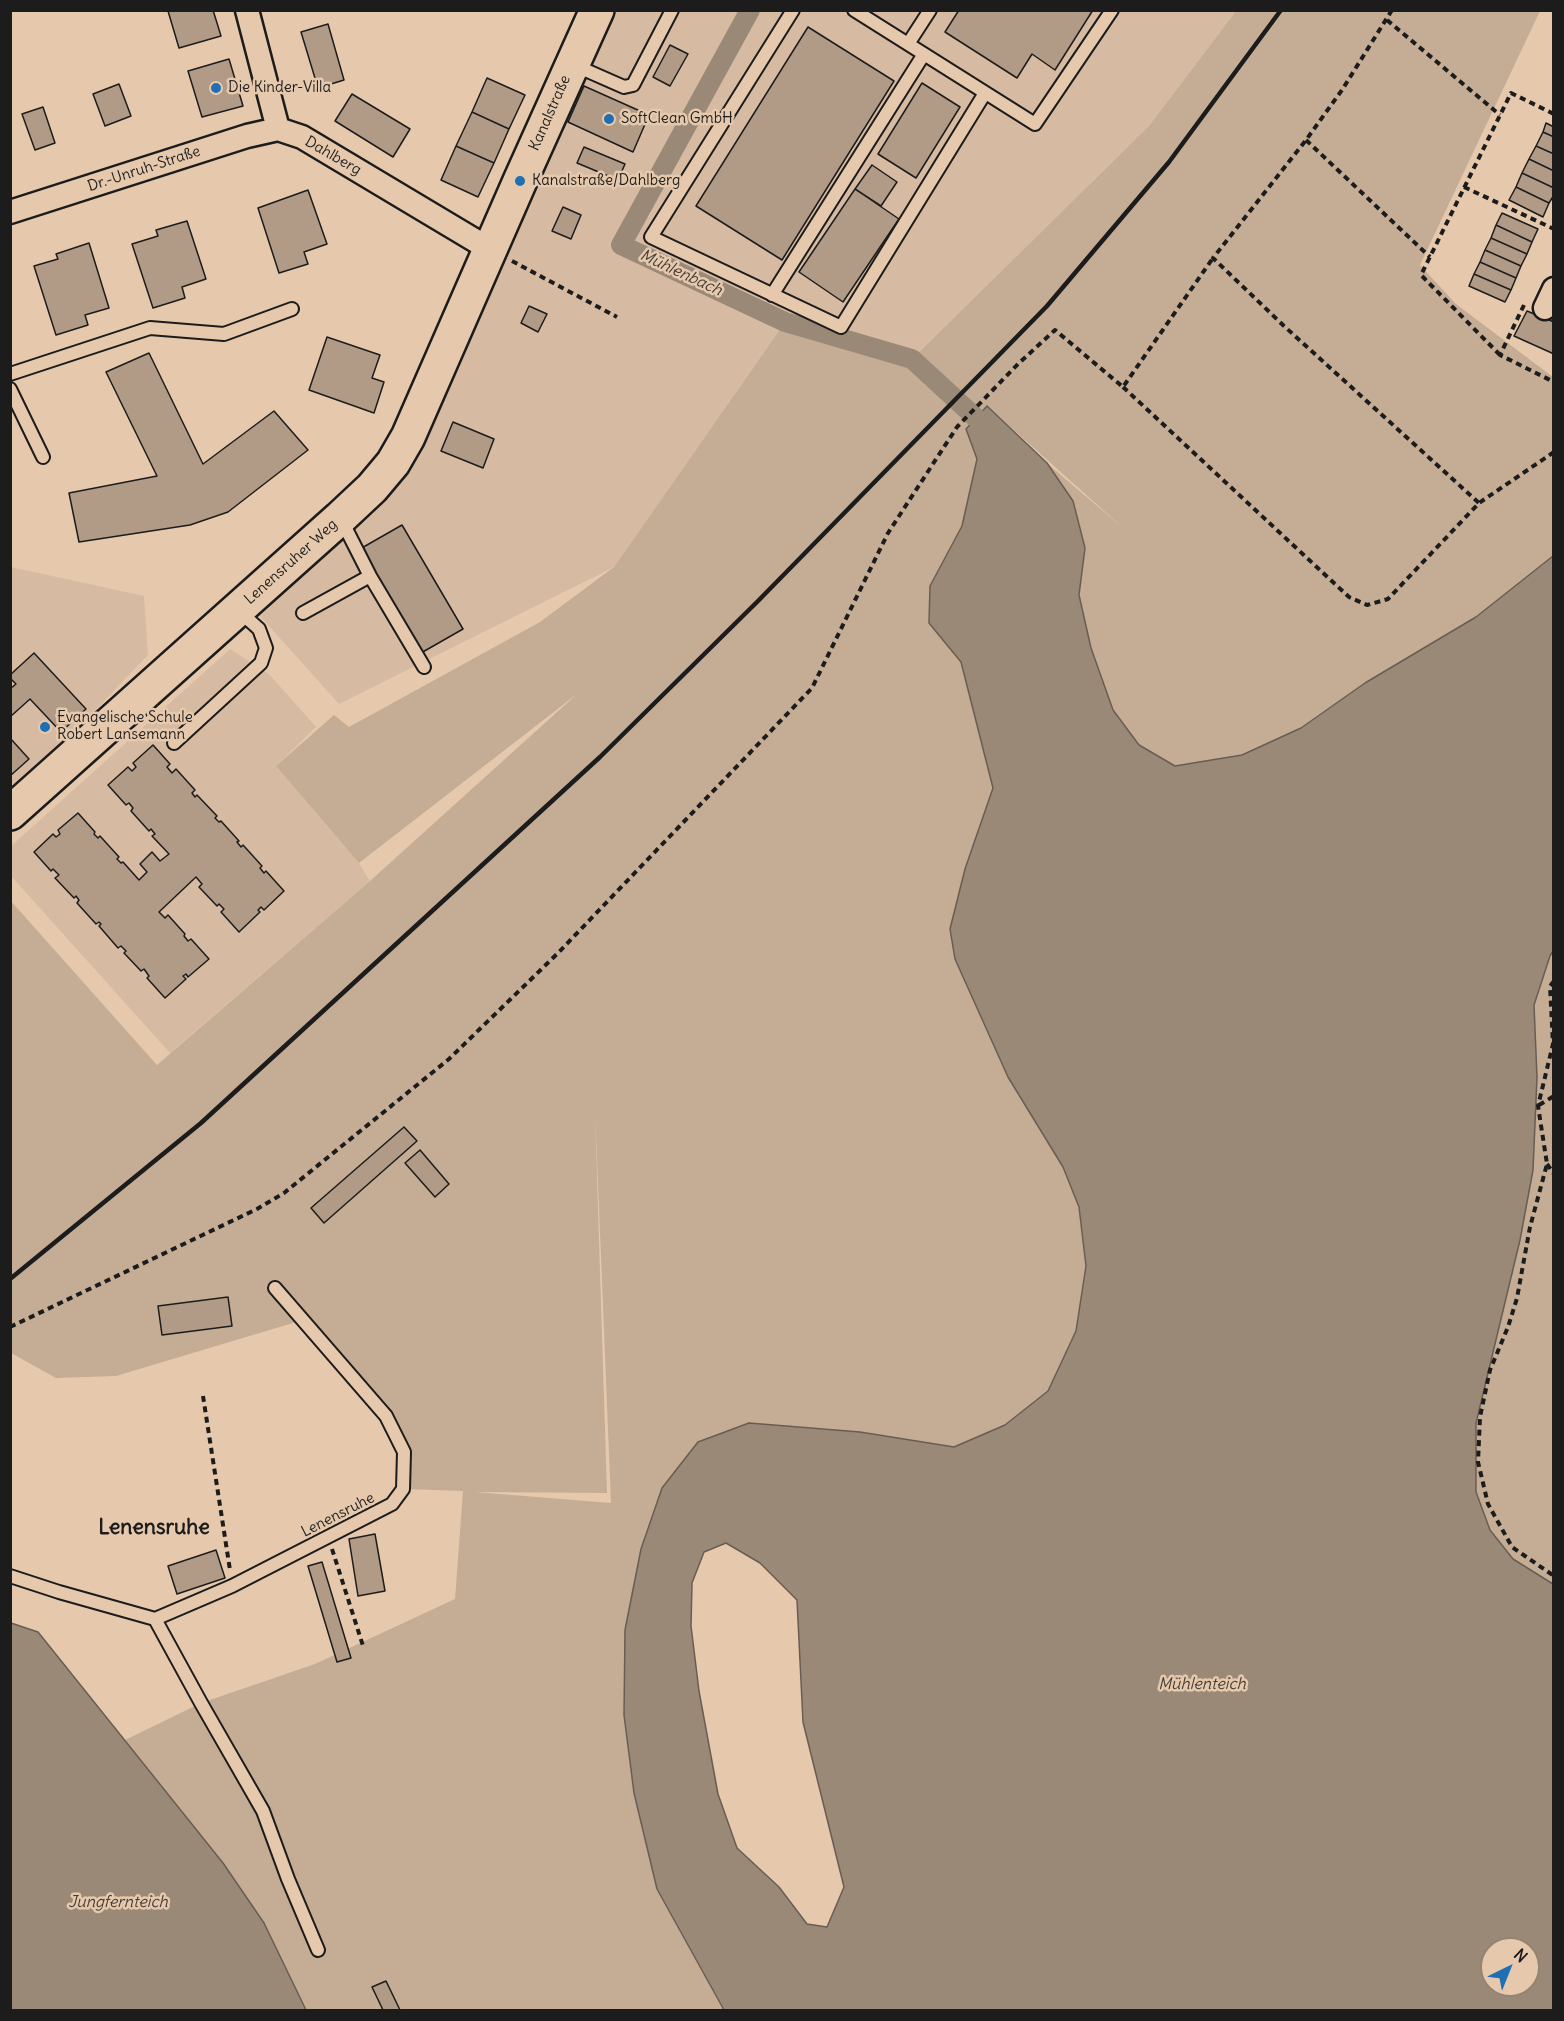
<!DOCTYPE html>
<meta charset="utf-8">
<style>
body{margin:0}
#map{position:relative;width:1564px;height:2021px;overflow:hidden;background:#e6c9ad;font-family:Delius,sans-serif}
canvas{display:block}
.frame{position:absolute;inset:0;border:12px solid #1c1c1c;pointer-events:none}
.north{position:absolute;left:1480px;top:1937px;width:60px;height:60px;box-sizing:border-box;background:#e6c9ad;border:2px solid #958473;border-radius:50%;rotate:43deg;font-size:16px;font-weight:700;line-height:24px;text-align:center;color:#1c1c1c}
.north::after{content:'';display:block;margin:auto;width:21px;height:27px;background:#1f6fb2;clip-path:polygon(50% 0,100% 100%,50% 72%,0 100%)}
</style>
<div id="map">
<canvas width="1564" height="2021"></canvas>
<div class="frame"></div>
<div class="north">N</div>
</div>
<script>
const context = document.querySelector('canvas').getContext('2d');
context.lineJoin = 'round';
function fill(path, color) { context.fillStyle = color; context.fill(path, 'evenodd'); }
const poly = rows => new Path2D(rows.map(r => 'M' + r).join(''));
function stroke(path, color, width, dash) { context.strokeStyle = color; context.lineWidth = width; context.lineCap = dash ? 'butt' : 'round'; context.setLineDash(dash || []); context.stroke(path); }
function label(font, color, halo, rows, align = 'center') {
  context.font = font + ' Delius,sans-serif'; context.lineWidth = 5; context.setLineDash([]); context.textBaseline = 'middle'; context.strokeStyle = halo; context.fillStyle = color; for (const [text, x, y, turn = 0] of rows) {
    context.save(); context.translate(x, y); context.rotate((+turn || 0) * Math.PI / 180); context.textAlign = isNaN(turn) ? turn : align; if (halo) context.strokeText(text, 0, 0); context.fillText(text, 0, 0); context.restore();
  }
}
fill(poly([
 [616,11,1236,11,1149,126,912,359,784,323,614,567,339,704,260,616,384,499,418,453],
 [11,567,144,596,148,655,11,799],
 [230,649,269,674,316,727,276,766,359,863,370,881,170,1053,11,876,10,847]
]), '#d6bba2');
fill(poly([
 [1236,11,1540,11,1420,265,1456,304,1553,377,1553,556,1476,617,1365,683,1301,728,1242,755,1175,766,1139,745,1113,710,1091,648,1079,595,1085,548,1073,501,1047,463,1123,528,987,406,966,429,977,459,962,526,930,586,929,622,961,662,993,788,965,869,950,929,955,959,1008,1077,1063,1167,1079,1207,1086,1266,1076,1331,1048,1391,1005,1425,954,1447,860,1432,749,1423,624,1715,634,1793,657,1889,724,2010,306,2010,264,1923,223,1863,125,1740,201,1703,315,1664,455,1599,463,1491,403,1489,404,1452,386,1416,303,1320,116,1376,56,1378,11,1353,10,900,157,1065,370,881,577,694,359,863,276,766,334,715,349,727,540,622,614,567,785,322,912,359,1149,126],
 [595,1111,611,1503,475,1492,607,1493],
 [1553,951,1553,1584,1513,1559,1490,1530,1476,1492,1476,1423,1520,1240,1533,1170,1537,1077,1534,1005,1550,956]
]), '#c5ad95');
const water = poly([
 [987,406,1047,463,1073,501,1085,548,1079,595,1091,648,1113,710,1139,745,1175,766,1242,755,1301,728,1365,683,1476,617,1553,556,1553,951,1550,956,1534,1005,1537,1077,1533,1170,1520,1240,1476,1423,1476,1492,1490,1530,1513,1559,1553,1584,1553,2010,724,2010,657,1889,634,1793,624,1715,625,1630,641,1549,662,1488,698,1442,749,1423,860,1432,954,1447,1005,1425,1048,1391,1076,1331,1086,1266,1079,1207,1063,1167,1008,1077,955,959,950,929,965,869,993,788,961,662,929,623,930,586,962,526,977,459,966,429,987,406],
 [726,1543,760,1563,797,1600,803,1722,844,1887,827,1927,807,1924,779,1887,737,1848,718,1794,699,1691,691,1626,692,1583,704,1552,726,1543],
 [1492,1949,1528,1949,1528,1985,1492,1985,1492,1949],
 [11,1623,38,1632,223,1863,264,1923,306,2010,11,2010,11,1623]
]);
fill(water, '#9b8978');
stroke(water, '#685d53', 1.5);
stroke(poly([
 [750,10,621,245,785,322,912,359,976,418]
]), '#9b8978', 20);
const building = poly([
 [213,10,221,36,179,48,168,11,213,10],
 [959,10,1093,10,1055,70,1032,54,1017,78,945,32,959,10],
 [328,24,344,80,318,88,301,32,328,24],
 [808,27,894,81,782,260,696,206,808,27],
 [670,45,688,54,670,86,653,77,670,45],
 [229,59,243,106,202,117,188,71,229,59],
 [487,78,525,95,509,129,472,112,487,78],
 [922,83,960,107,916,178,878,154,922,83],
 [119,84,131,116,105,126,93,94,119,84],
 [584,86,649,115,633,152,568,122,584,86],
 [352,94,410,129,393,157,335,121,352,94],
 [43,107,55,143,35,150,22,114,43,107],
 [472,112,509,129,494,163,456,146,472,112],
 [1546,123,1554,127,1554,137,1543,132,1546,123],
 [1543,132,1554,137,1554,154,1536,146,1543,132],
 [456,146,494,163,478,197,441,180,456,146],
 [1536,146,1554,154,1554,171,1529,159,1536,146],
 [584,147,625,164,618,180,577,163,584,147],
 [1529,159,1554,171,1554,188,1522,173,1529,159],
 [872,165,897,182,881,206,855,189,872,165],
 [1522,173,1554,188,1554,195,1549,203,1516,187,1522,173],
 [1516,187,1549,203,1543,217,1509,200,1516,187],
 [855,189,899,219,843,302,799,272,855,189],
 [308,190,327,244,304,252,308,264,279,273,258,208,308,190],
 [563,207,581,215,571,239,552,231,563,207],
 [1502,213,1538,229,1532,242,1496,225,1502,213],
 [187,221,206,279,182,287,185,298,153,308,132,244,158,236,156,230,187,221],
 [1496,225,1532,242,1527,254,1491,238,1496,225],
 [1491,238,1527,254,1521,266,1485,250,1491,238],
 [89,243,109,308,85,315,88,325,56,335,34,266,58,259,56,254,89,243],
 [1485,250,1521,266,1516,278,1480,262,1485,250],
 [1480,262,1516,278,1511,290,1474,274,1480,262],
 [1474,274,1511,290,1505,302,1469,286,1474,274],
 [529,306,547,314,538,332,521,323,529,306],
 [1527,311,1554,322,1554,354,1514,336,1527,311],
 [327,337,380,355,372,378,384,382,374,413,309,390,327,337],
 [149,353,203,464,274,411,308,450,228,512,190,525,79,542,69,493,157,476,106,372,149,353],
 [453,422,494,439,483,468,441,451,453,422],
 [402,525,463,629,421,653,360,549,402,525],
 [34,653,86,709,61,732,30,699,10,717,10,689,16,684,10,678,10,675,34,653],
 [10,738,29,759,10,776,10,738],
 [153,745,170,764,167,767,172,773,176,769,195,790,192,793,195,797,197,795,217,816,215,818,219,822,221,821,239,841,237,842,241,847,243,845,262,866,260,868,264,873,266,871,284,891,264,910,261,907,258,910,260,912,239,932,221,912,224,909,219,904,217,906,199,887,202,884,196,877,159,912,165,918,168,915,185,934,184,936,188,941,191,939,209,959,188,977,186,974,183,976,186,979,165,998,147,978,149,976,144,969,141,971,124,953,126,951,121,946,118,948,99,926,101,924,99,922,96,924,77,903,79,900,76,896,74,898,55,878,59,875,53,869,51,871,34,852,53,834,56,837,60,834,58,830,78,813,95,832,94,834,98,838,100,836,119,857,117,859,121,863,123,862,139,880,147,872,140,864,152,852,160,861,169,854,152,836,155,834,151,829,149,831,131,811,133,808,129,803,126,805,108,785,128,767,132,771,136,767,133,763,153,745],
 [404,1127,417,1141,324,1223,311,1208,404,1127],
 [420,1150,449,1184,435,1197,405,1163,420,1150],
 [228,1297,232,1326,162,1335,158,1306,228,1297],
 [375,1534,385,1591,358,1596,349,1539,375,1534],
 [216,1550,225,1578,177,1594,168,1566,216,1550],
 [322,1562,351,1658,337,1662,308,1566,322,1562],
 [386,1981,400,2010,383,2010,372,1987,386,1981]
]);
fill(building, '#b19b87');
stroke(building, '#1c1c1c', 1.5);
const lane = poly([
 [793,10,651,237,841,327,985,93],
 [854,10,908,44],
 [930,10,908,44,1035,124,1112,10],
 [574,65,624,87,633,85,672,10],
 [772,295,924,54],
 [10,374,150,328,224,334,292,309],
 [10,389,43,457],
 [341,519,370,576,424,667],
 [303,613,370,576],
 [174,743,261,663,266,648,259,629,239,611],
 [10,1576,59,1592,155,1619,232,1586,392,1504,403,1489,404,1452,386,1416,275,1288],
 [155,1619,201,1703,263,1811,288,1879,318,1950]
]);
const street = poly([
 [247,10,278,129,302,137,491,250],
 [10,212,247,136,278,129],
 [1545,308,1554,289]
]);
const secondary = poly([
 [10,813,340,518,372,488,393,463,408,437,520,181,597,10]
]);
stroke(lane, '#1c1c1c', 16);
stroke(street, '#1c1c1c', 27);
stroke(secondary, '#1c1c1c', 38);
stroke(poly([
 [1392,10,1342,90,1306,140,1213,258,1284,326,1479,503],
 [1387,20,1500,115],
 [1306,140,1430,257],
 [1464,187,1554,229],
 [512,261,617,317],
 [1524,305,1500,355,1554,382],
 [1500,355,1421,275,1511,93,1554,114],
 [1123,387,1349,597,1367,605,1388,599,1479,503,1554,452],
 [1554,981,1550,986,1553,1044,1538,1106,1547,1164,1530,1227,1517,1298,1508,1327,1490,1370,1480,1417,1478,1462,1488,1504,1512,1547,1554,1576],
 [1539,1105,1554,1096],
 [1547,1164,1554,1174],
 [10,1327,257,1209,284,1193,449,1059,558,953,812,688,888,533,957,427,1018,364,1055,330,1123,387,1213,258],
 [203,1396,230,1570],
 [332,1549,364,1649]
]), '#1c1c1c', 4, [6, 4.5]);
stroke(lane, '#e6c9ad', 12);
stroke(street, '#e6c9ad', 22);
stroke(secondary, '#e6c9ad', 33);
stroke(poly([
 [10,1279,201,1123,600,757,758,601,1047,306,1169,162,1281,10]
]), '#1c1c1c', 4.5);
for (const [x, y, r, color] of [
 [216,88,6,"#1f6fb2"],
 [609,119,6,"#1f6fb2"],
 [520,181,6,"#1f6fb2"],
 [45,727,6,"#1f6fb2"]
]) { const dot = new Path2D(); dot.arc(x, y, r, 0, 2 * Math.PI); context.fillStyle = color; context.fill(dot); stroke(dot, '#e6c9ad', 2); }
label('15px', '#1c1c1c', '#e6c9ad', [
 ["Die Kinder-Villa",228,88],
 ["SoftClean GmbH",621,119],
 ["Kanalstraße/Dahlberg",532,181],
 ["Evangelische Schule",57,718],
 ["Robert Lansemann",57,735]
], 'left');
label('15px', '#1c1c1c', '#e6c9ad', [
 ["Kanalstraße",550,113,-66],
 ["Dahlberg",333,156,30],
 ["Dr.-Unruh-Straße",144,169,-18],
 ["Lenensruher Weg",291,562,-42],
 ["Lenensruhe",338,1515,-27]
]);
label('italic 16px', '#423d38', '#e6c9ad', [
 ["Mühlenbach",681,273,25],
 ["Mühlenteich",1202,1684],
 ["Jungfernteich",118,1902]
]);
label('bold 21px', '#1c1c1c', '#e6c9ad', [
 ["Lenensruhe",154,1528]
]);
</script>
